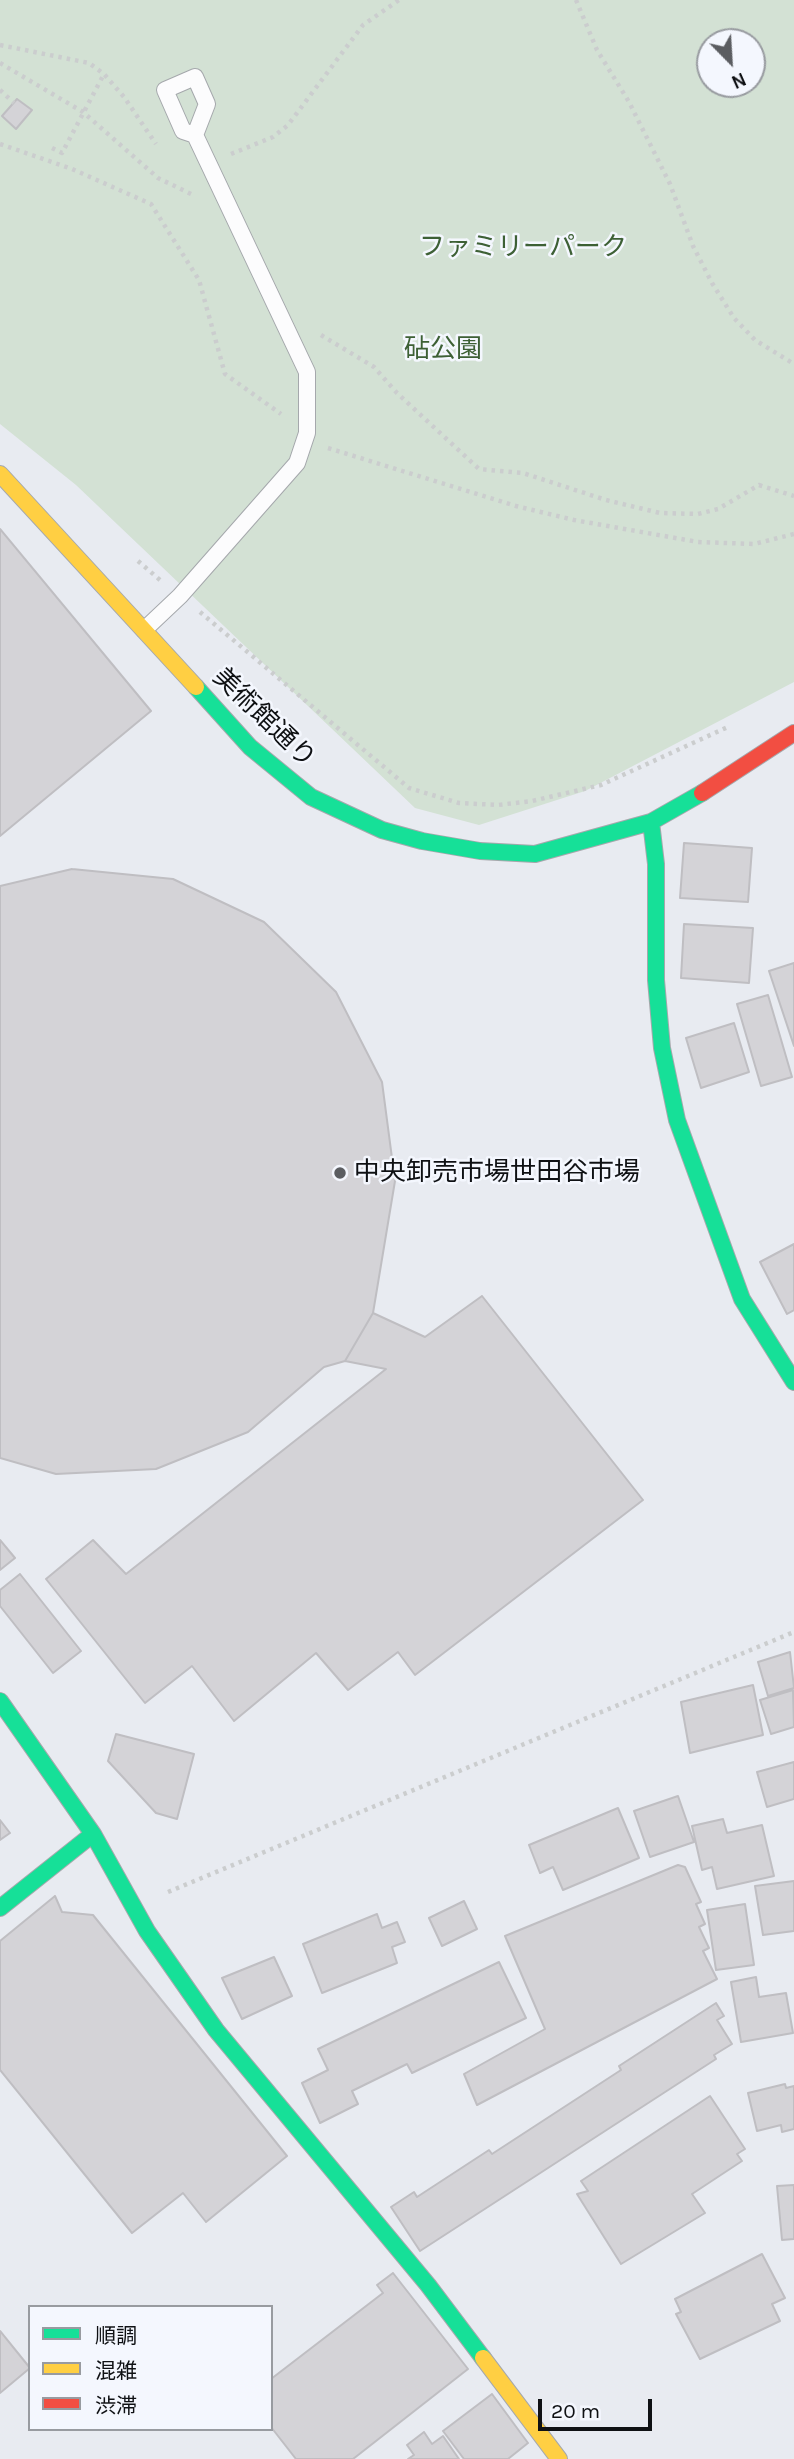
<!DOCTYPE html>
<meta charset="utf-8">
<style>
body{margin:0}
#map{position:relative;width:794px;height:2459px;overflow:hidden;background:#e8ebf1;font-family:Karla,"Noto Sans JP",sans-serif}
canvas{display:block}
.legend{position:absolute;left:28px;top:2305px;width:245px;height:126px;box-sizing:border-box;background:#f4f7fe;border:2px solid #989ba0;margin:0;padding:9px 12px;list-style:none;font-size:21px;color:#0f1114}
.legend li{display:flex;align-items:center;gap:14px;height:35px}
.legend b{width:35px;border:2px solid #989ba0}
.north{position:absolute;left:696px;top:28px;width:70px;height:70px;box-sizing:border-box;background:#f4f7fe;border:2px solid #989ba0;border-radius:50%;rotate:156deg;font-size:19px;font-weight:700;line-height:28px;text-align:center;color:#0f1114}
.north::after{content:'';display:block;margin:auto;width:24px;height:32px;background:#5b5d61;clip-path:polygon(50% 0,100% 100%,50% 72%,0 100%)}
.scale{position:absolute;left:538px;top:2399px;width:114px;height:32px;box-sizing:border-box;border:4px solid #0f1114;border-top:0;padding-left:9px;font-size:21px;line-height:24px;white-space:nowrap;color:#0f1114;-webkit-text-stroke:5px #f4f7fe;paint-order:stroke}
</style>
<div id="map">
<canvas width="794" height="2459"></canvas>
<ul class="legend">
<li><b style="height:9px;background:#16e098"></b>順調</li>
<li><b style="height:9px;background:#ffcf43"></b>混雑</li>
<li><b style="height:9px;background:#f24e42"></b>渋滞</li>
</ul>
<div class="north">N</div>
<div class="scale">20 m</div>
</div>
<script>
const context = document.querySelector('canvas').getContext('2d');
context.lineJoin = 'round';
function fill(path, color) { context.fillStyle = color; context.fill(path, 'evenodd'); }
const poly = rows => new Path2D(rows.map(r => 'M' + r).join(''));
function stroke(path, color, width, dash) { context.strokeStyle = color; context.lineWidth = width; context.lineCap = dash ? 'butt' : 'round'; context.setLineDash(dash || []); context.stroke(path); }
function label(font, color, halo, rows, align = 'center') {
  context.font = font + ' Karla,"Noto Sans JP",sans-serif'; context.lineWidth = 5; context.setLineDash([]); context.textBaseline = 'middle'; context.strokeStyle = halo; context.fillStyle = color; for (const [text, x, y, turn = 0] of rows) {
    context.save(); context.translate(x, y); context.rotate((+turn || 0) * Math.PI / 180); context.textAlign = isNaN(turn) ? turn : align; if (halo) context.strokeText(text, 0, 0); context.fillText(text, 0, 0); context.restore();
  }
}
fill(poly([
 [0,0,794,0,794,682,585,791,479,825,415,808,76,485,0,424],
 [710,42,752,42,752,84,710,84]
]), '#d3e1d4');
const building = poly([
 [17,99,32,110,16,129,2,116,17,99],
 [0,529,151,711,0,836,0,529],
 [684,843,752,848,748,902,680,898,684,843],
 [72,869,173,879,264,922,336,992,382,1082,395,1181,373,1313,345,1361,324,1367,248,1432,156,1469,56,1474,0,1458,0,886,72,869],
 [684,924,753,928,749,983,681,978,684,924],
 [794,963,794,1046,769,971,794,963],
 [768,995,792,1077,761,1086,737,1004,768,995],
 [734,1023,749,1072,701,1088,686,1038,734,1023],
 [794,1244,794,1310,787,1314,760,1262,794,1244],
 [482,1296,643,1500,415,1675,398,1652,348,1690,316,1653,234,1721,192,1666,145,1703,46,1579,93,1540,126,1574,386,1369,345,1361,373,1313,425,1337,482,1296],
 [0,1540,15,1558,0,1570,0,1540],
 [20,1574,81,1651,53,1673,0,1606,0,1590,20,1574],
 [790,1652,794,1688,768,1696,758,1662,790,1652],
 [753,1685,763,1735,690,1753,681,1702,753,1685],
 [793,1690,794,1727,771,1734,760,1700,793,1690],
 [116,1734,194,1754,177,1819,156,1813,108,1761,116,1734],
 [794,1762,794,1799,767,1807,757,1772,794,1762],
 [678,1796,694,1842,650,1857,634,1811,678,1796],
 [618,1808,639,1858,563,1890,553,1867,540,1873,529,1845,618,1808],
 [723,1819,727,1833,762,1825,774,1876,717,1889,712,1867,702,1870,692,1826,723,1819],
 [0,1820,10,1833,0,1840,0,1820],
 [678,1865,685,1867,701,1902,696,1904,705,1924,699,1927,709,1948,703,1951,717,1979,477,2105,464,2074,545,2029,505,1936,678,1865],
 [794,1881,794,1931,763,1935,755,1886,794,1881],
 [55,1896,62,1912,93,1915,287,2156,206,2222,183,2193,132,2233,0,2070,0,1941,55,1896],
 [464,1901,477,1929,442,1946,429,1918,464,1901],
 [745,1904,754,1965,716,1970,707,1910,745,1904],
 [377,1914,382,1928,397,1922,405,1942,392,1947,397,1963,322,1993,303,1944,377,1914],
 [274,1957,292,1996,242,2019,222,1978,274,1957],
 [499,1962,526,2018,412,2073,407,2064,352,2091,358,2104,320,2123,302,2083,328,2070,318,2049,499,1962],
 [756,1977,759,1997,786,1993,793,2033,741,2042,731,1982,756,1977],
 [716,2003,724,2016,717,2020,732,2044,714,2055,716,2059,420,2251,391,2207,414,2192,417,2197,489,2150,492,2154,621,2070,619,2066,716,2003],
 [785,2084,786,2088,794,2086,794,2129,782,2132,781,2125,757,2131,748,2093,785,2084],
 [710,2096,745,2149,737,2154,742,2161,692,2194,705,2213,621,2264,577,2194,588,2191,581,2181,710,2096],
 [794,2185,794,2239,782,2240,777,2186,794,2185],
 [762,2254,785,2298,772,2304,780,2321,700,2359,676,2314,681,2312,675,2299,762,2254],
 [393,2273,468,2369,353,2459,296,2459,271,2427,271,2379,383,2293,377,2285,393,2273],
 [0,2331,30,2368,0,2393,0,2331],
 [492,2394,528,2443,508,2459,464,2459,443,2431,492,2394],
 [424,2432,432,2444,443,2436,459,2459,408,2459,414,2455,407,2445,424,2432]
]);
fill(building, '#d4d3d7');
stroke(building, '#bfbec2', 2);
const lane = poly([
 [144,630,180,596,297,463,307,433,307,372,195,135,183,131,165,90,195,77,207,104,195,135]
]);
const fast = poly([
 [196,687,250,747,311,797,382,830,422,841,480,851,535,854,651,822,702,793],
 [651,822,656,864,656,980,662,1048,677,1120,742,1299,794,1382],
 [0,1701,93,1834,147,1931,216,2030,428,2285,483,2358],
 [0,1908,93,1834]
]);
const slow = poly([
 [0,474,196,687],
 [483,2358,559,2459]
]);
const jam = poly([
 [702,793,794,733]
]);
stroke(lane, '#a5a8ac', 18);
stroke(fast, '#a5a8ac', 18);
stroke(slow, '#a5a8ac', 18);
stroke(jam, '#a5a8ac', 18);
stroke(poly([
 [576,0,597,50,629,102,670,184,693,246,712,283,734,318,755,340,794,364],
 [0,45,89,63,104,74,124,97,156,144],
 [0,63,83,112,158,178,191,194],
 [0,90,14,103],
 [0,144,72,169,151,204,199,280,225,374,281,414],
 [52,148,62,153,104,74],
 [231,154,273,137,288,125,363,25,399,0],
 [321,335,374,367,397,393,479,469,523,473,606,500,660,513,698,514,718,509,759,485,794,496],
 [328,448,516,506,574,520,698,542,754,544,794,534],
 [138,561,160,580],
 [200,612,409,788,459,803,498,805,532,801,601,785,730,726],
 [168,1892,794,1632]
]), '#cbcdce', 4.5, [3.5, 5]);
stroke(lane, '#fcfcfd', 16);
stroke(fast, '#16e098', 16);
stroke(slow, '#ffcf43', 16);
stroke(jam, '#f24e42', 16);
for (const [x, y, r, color] of [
 [340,1173,7,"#5b5d61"]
]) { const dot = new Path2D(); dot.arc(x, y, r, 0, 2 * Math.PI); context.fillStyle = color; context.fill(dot); stroke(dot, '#f4f7fe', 2.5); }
label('26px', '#3d6035', '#f4f7fe', [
 ["ファミリーパーク",523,248],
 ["砧公園",443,350]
]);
label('26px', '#0f1114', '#f4f7fe', [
 ["美術館通り",264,718,44]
]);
label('26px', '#0f1114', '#f4f7fe', [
 ["中央卸売市場世田谷市場",354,1173]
], 'left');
</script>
